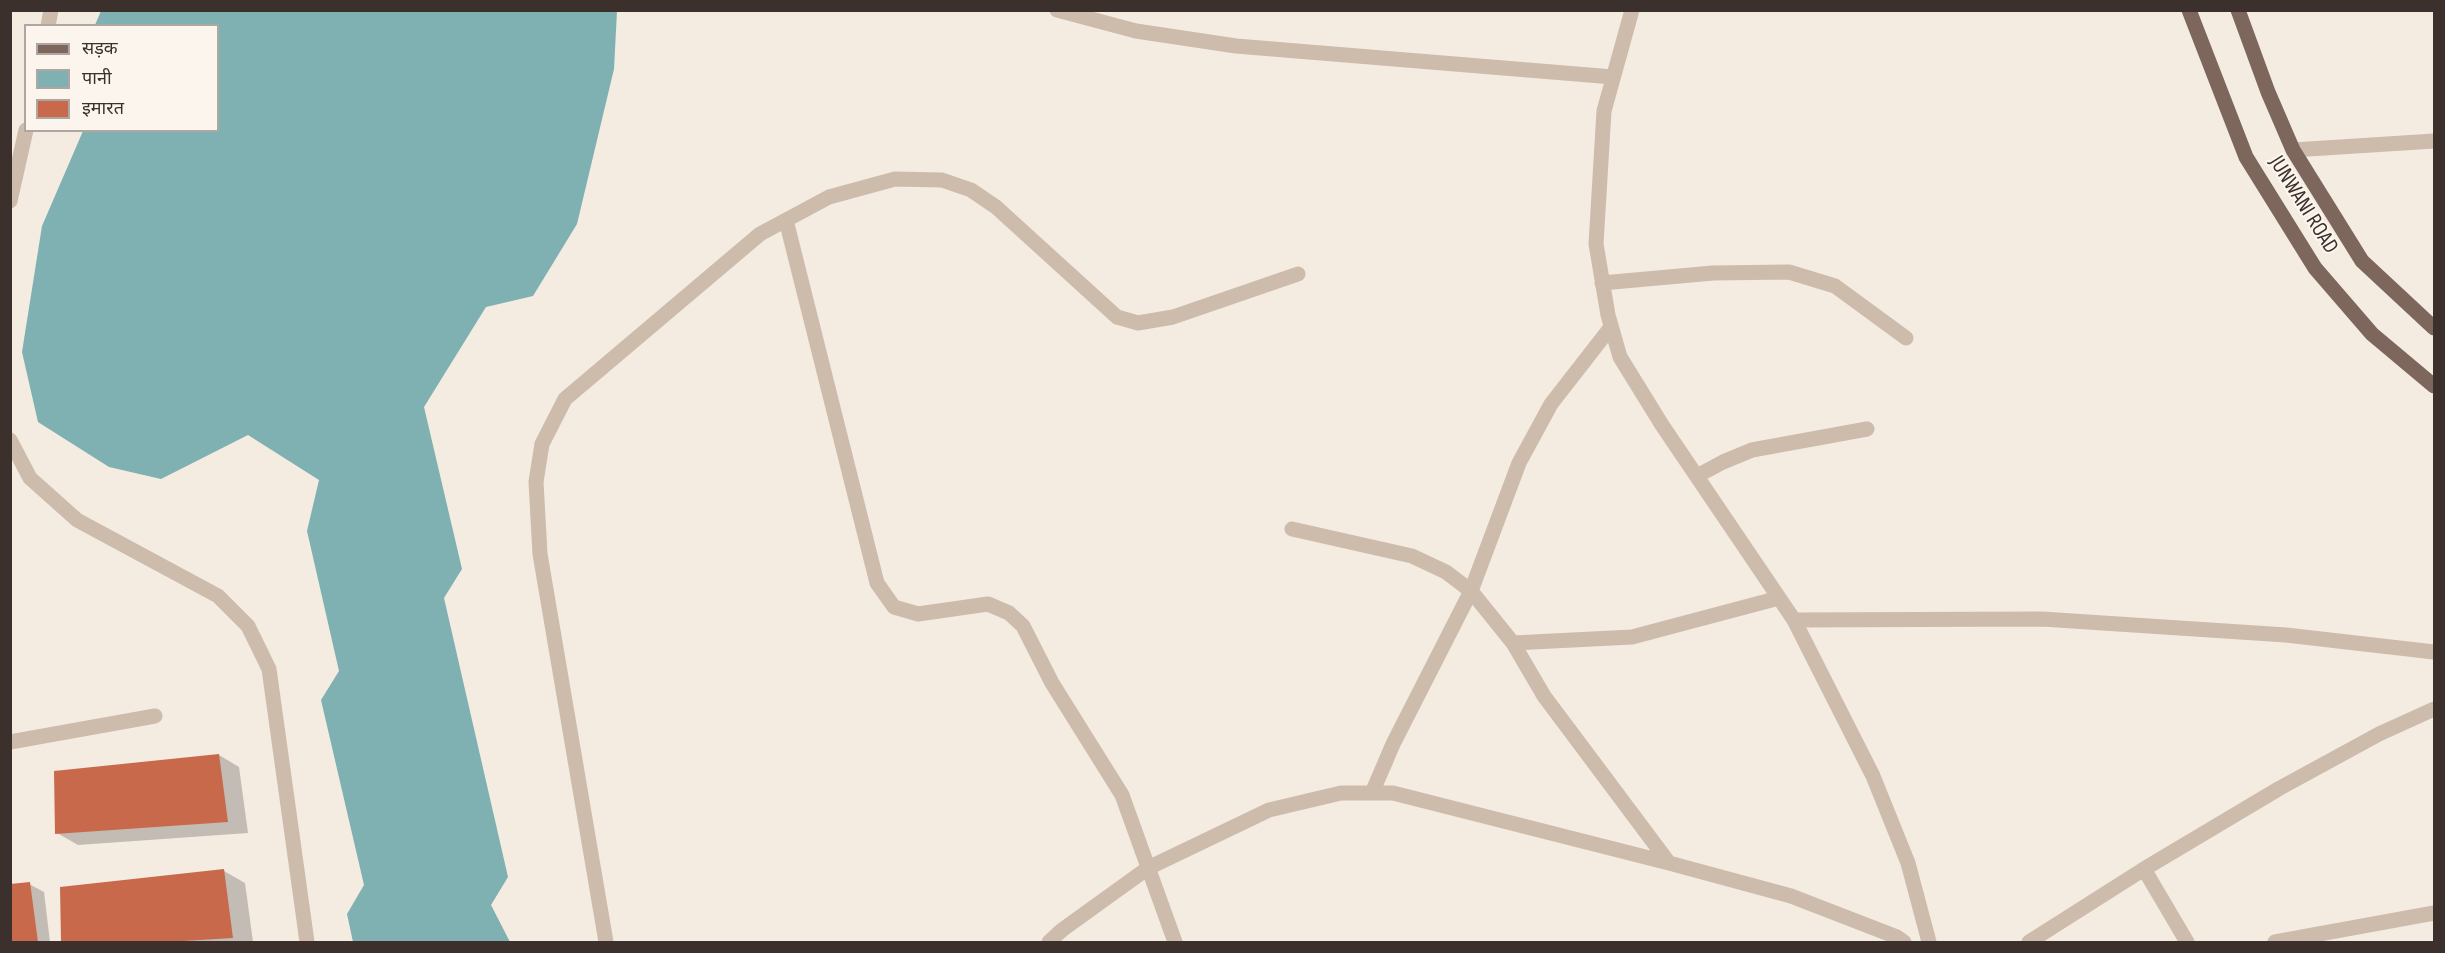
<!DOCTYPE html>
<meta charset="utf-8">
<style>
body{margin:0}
#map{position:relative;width:2445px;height:953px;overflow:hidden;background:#f4ebe1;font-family:"Sofia Sans Condensed","Noto Sans Devanagari",sans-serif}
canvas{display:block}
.frame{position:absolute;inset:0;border:12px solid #3b302b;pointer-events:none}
.legend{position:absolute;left:24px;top:24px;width:195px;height:108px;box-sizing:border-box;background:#fbf5ee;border:2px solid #aea6a0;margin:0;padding:8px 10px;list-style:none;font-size:18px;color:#3b302b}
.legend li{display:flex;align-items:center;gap:12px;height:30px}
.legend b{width:30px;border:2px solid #aea6a0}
</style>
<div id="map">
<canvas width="2445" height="953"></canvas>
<div class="frame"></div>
<ul class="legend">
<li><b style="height:8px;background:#7d675c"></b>सड़क</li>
<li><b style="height:16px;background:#7fb0b2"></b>पानी</li>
<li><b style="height:16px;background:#c8694b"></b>इमारत</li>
</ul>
</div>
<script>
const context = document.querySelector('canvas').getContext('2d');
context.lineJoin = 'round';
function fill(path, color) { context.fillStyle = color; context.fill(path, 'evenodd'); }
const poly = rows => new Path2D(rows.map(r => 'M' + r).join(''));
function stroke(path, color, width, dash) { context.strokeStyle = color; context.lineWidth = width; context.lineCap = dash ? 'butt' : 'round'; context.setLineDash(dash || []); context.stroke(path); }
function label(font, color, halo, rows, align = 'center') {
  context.font = font + ' "Sofia Sans Condensed",sans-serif'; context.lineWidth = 4.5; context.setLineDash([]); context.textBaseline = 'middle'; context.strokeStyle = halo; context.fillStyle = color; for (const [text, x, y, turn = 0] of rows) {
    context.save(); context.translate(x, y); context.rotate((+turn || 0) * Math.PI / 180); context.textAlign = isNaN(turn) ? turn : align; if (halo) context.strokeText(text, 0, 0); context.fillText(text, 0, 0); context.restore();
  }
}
fill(poly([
 [101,11,617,11,614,69,577,224,533,296,486,307,424,407,462,569,444,598,508,877,491,905,510,942,353,942,347,914,364,885,321,700,339,671,307,531,319,480,248,435,161,479,109,467,38,422,22,352,42,226,83,131,218,130,218,26,95,25]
]), '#7fb0b2');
fill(poly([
 [219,755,239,767,248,833,78,845,57,833],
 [224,871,245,883,253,942,62,942,61,889],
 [29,884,44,892,50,942,10,942,10,886]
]), '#0003');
fill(poly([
 [219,754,228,822,55,834,54,771],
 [224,869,233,938,167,942,61,942,60,887],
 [30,882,38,942,10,942,10,884]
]), '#c8694b');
stroke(poly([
 [1057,10,1136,31,1236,46,1613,77],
 [1632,10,1604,111,1596,244,1608,315,1620,357,1662,425,1794,620,1873,776,1908,863,1929,942],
 [48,26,51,10],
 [2293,150,2434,141],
 [10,201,26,130],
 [786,220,877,583,894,607,918,614,988,604,1009,613,1023,626,1052,683,1122,795,1175,942],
 [1602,283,1713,273,1789,272,1835,286,1906,338],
 [10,440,30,478,77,520,218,596,248,626,269,669,307,942],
 [1697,476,1723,462,1752,450,1867,429],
 [1292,529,1412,556,1446,572,1471,591,1513,643,1544,696,1669,863],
 [1794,620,2042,619,2286,635,2434,652],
 [1513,643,1632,637,1779,598],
 [10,742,155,716],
 [1372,793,1393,744,1471,591,1519,463,1551,404,1611,327],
 [2144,869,2187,942],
 [606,942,540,554,536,482,542,444,565,399,760,234,829,197,895,179,942,180,971,190,996,207,1117,317,1138,323,1173,317,1298,274],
 [1049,942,1062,930,1148,868,1269,810,1341,793,1393,793,1669,863,1791,896,1897,937,1904,942],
 [2029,942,2144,869,2280,788,2379,734,2434,709],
 [2275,942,2434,913]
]), '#cdbbac', 15);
stroke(poly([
 [2189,10,2246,157,2315,268,2372,334,2434,386],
 [2238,10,2268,92,2293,150,2362,261,2434,328]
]), '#7d675c', 15);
label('22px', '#3b302b', '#fbf5ee', [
 ["JUNWANI ROAD",2303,205,58]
]);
</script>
